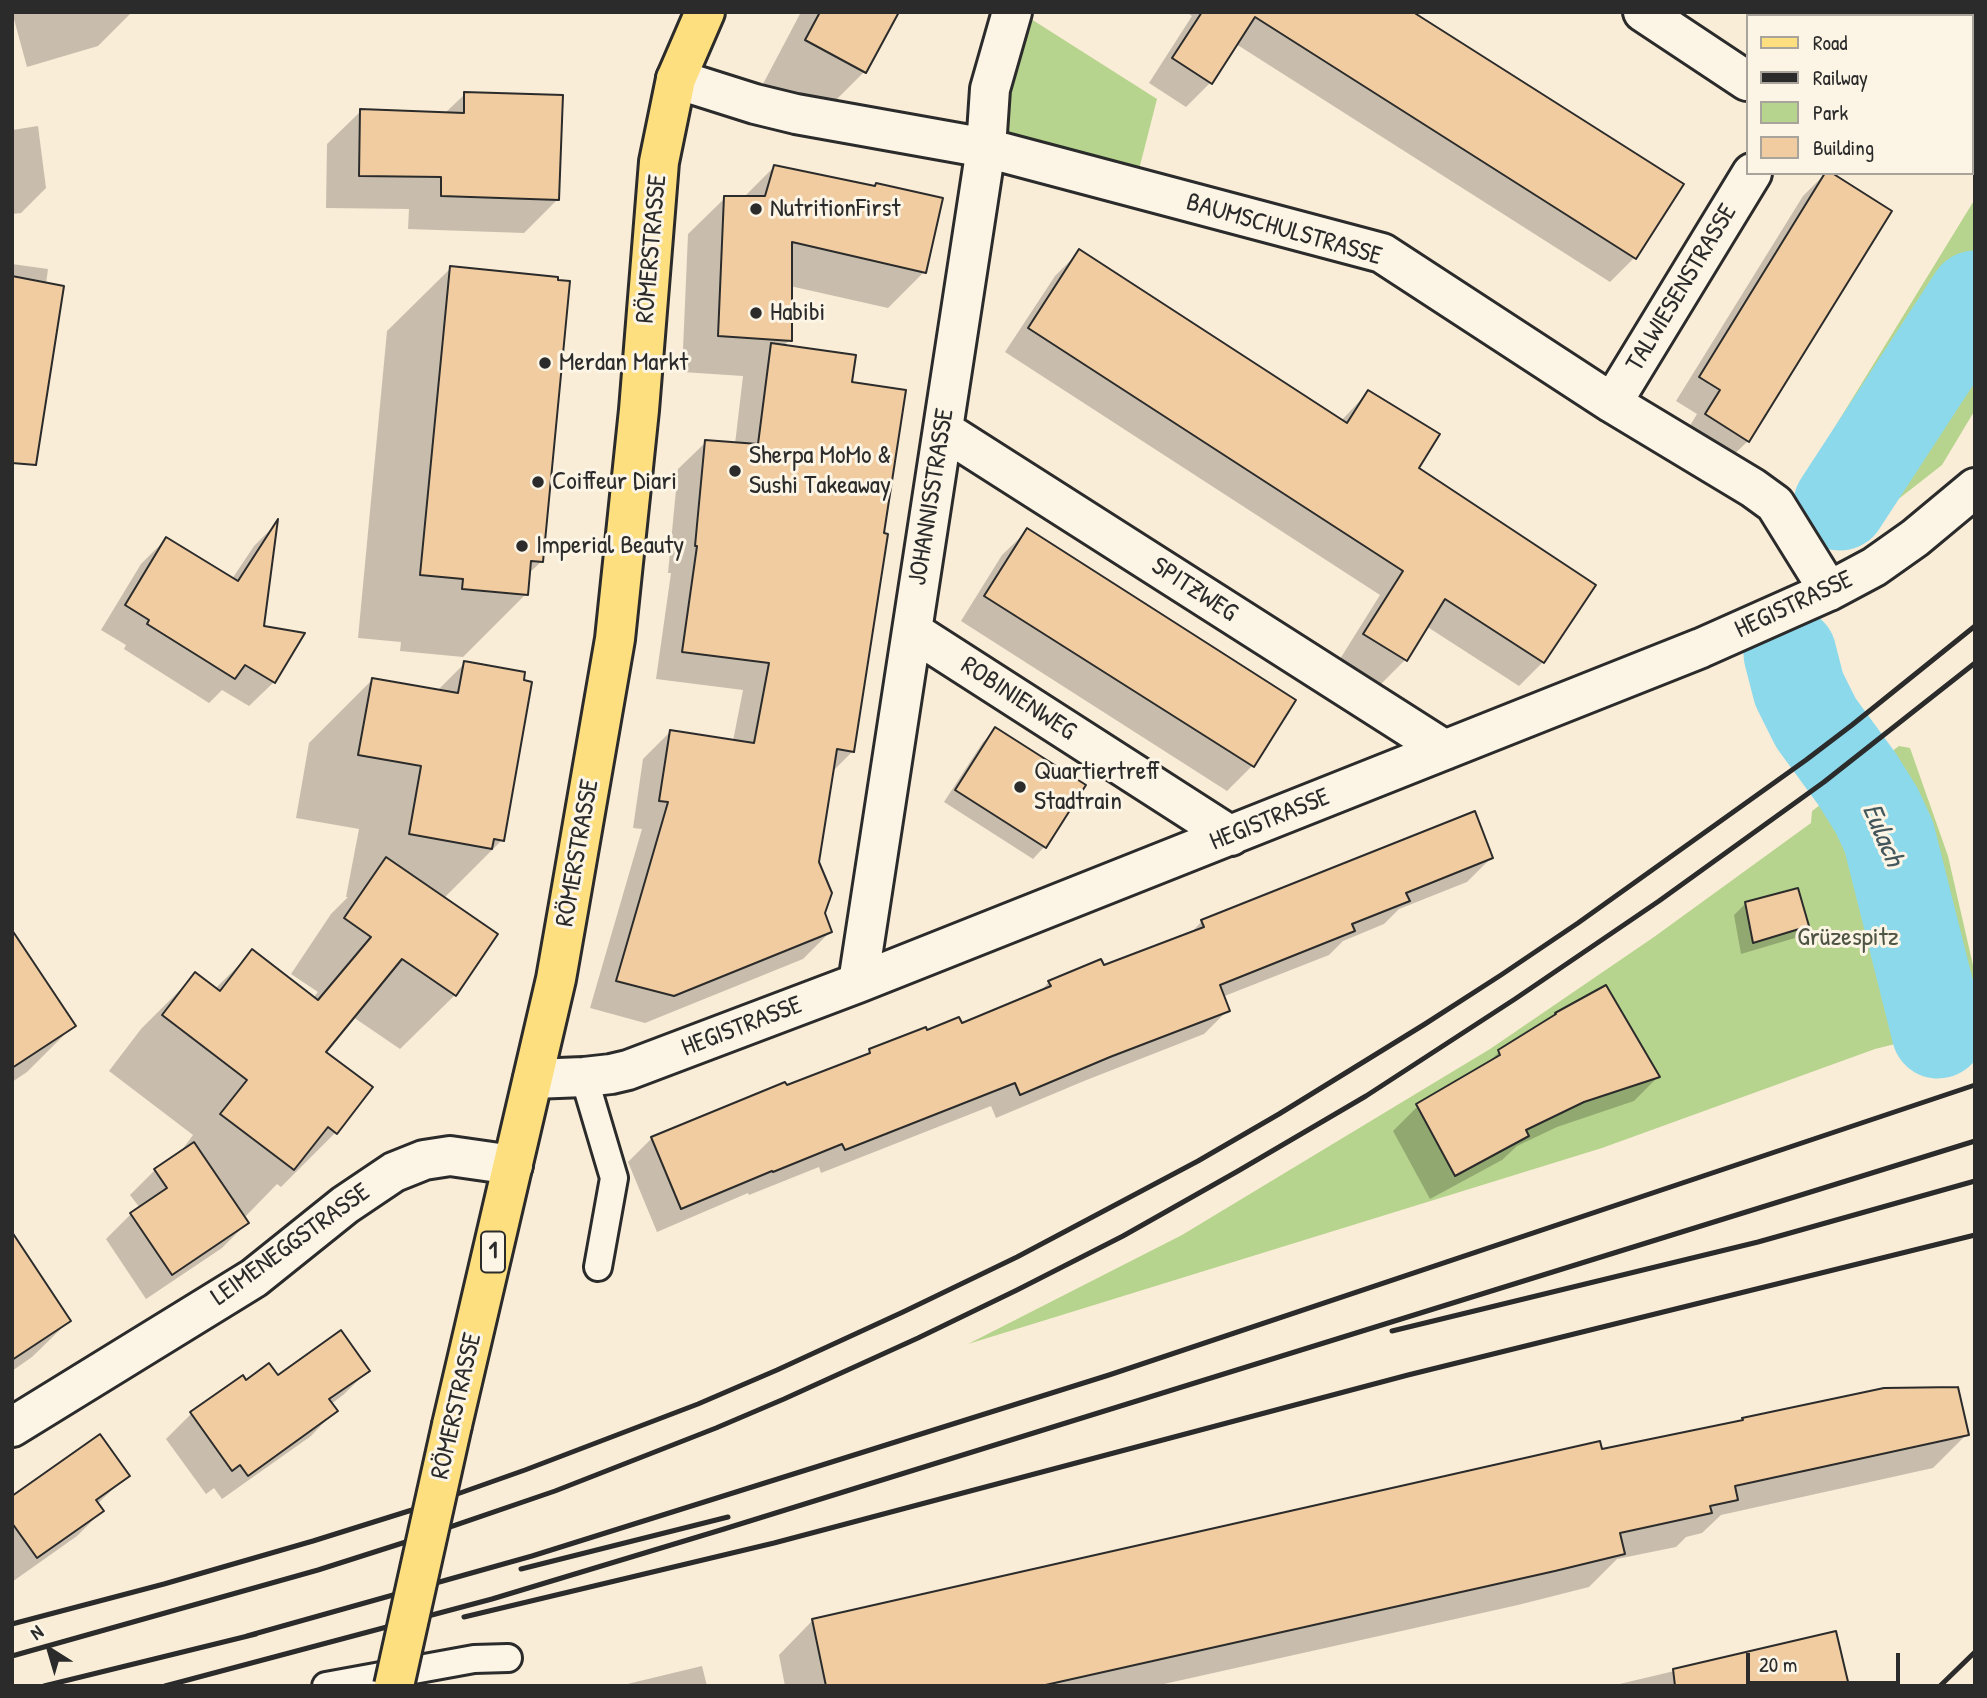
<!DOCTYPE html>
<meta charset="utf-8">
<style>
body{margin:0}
#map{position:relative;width:1987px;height:1698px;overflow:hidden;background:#faedd7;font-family:"Patrick Hand",sans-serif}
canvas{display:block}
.frame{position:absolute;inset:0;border:14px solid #2b2b2b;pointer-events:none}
.legend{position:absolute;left:1746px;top:14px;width:228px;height:161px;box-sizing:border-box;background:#fcf5e5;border:2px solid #a8a49b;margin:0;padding:9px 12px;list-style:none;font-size:21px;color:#2b2b2b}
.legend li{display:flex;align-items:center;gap:14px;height:35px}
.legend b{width:35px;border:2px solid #a8a49b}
.north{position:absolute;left:14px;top:1614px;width:70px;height:70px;-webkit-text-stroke:5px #fcf5e5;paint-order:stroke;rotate:323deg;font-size:19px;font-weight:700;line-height:28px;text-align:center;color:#2b2b2b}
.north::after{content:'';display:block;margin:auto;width:24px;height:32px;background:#2b2b2b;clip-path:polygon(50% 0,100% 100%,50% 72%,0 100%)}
.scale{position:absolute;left:1746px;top:1653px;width:154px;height:32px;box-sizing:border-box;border:4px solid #2b2b2b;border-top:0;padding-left:9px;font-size:21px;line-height:24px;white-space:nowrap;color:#2b2b2b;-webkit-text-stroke:5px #fcf5e5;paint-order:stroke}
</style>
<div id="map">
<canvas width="1987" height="1698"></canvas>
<div class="frame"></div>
<ul class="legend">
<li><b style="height:9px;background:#fedf80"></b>Road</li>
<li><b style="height:9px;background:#2b2b2b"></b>Railway</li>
<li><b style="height:19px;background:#b6d48d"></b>Park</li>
<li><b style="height:19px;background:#f0cca0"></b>Building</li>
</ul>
<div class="north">N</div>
<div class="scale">20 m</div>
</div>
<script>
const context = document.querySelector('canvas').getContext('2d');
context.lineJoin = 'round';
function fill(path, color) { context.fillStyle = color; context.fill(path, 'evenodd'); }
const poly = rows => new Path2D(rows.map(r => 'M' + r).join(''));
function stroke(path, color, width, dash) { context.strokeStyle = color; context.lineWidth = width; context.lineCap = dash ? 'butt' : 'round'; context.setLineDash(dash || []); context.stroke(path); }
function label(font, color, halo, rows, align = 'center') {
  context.font = font + ' "Patrick Hand",sans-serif'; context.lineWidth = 6; context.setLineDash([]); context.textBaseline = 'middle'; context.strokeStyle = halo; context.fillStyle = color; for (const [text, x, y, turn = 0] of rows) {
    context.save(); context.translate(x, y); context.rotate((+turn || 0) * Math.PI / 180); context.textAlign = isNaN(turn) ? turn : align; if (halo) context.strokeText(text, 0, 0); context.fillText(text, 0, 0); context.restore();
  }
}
fill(poly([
 [1020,12,1157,99,1134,189,986,148],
 [1975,199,1975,410,1942,465,1864,526,1809,491,1806,474],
 [1899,746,1910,748,1948,856,1975,974,1975,1024,1875,1049,1602,1148,968,1344,1182,1235,1490,1049,1654,937,1811,823,1812,811]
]), '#b6d48d');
fill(poly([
 [12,12,132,12,98,46,27,67],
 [801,12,897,12,864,72,821,115,763,84],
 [1186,12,1410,12,1634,258,1610,282,1236,44,1210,83,1186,107,1149,83,1192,16],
 [1917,12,1975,12,1975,55,1971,60,1971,16,1915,16],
 [465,94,557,200,524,233,408,229,409,209,326,208,327,144,361,111,444,114],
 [38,126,46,188,21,213,12,214,12,130],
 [774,167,924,272,888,308,790,286,790,340,783,346,850,383,853,751,831,773,817,863,823,913,830,932,803,959,645,1023,590,1008,642,829,633,828,643,759,670,732,733,741,743,690,656,679,671,573,668,573,678,469,706,442,735,444,743,376,682,372,688,234,725,198,743,198],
 [1826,173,1748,441,1724,464,1682,439,1697,414,1676,401,1803,196],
 [1079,252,1341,421,1368,392,1416,469,1543,662,1519,686,1426,626,1405,660,1381,684,1340,659,1380,595,1005,352,1055,276],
 [12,264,48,269,46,284,12,422],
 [451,268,541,562,528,574,526,594,463,657,400,651,401,642,358,638,387,331],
 [276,524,262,627,274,682,249,706,222,690,209,703,124,649,126,645,101,630,141,564,166,539,232,579,254,546],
 [1027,531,1294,700,1252,766,1227,791,961,621,1002,555],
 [465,663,502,840,443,899,455,995,400,1049,353,1017,324,1052,336,1132,281,1187,277,1184,244,1218,247,1223,222,1248,146,1299,106,1239,131,1214,140,1208,130,1195,155,1170,179,1154,193,1135,109,1071,141,1029,196,974,215,989,253,951,313,998,318,992,291,974,331,914,348,897,346,897,359,829,296,818,309,743,372,680,437,691],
 [996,730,1045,846,1033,859,944,802,983,742],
 [1491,858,1467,882,1399,909,1384,924,1343,941,1329,955,1222,997,1228,1010,1204,1034,1084,1081,996,1118,991,1106,821,1173,819,1167,749,1195,748,1193,657,1232,628,1162,652,1138,864,1057,870,1051,927,1032,961,1025,1038,994,1049,982,1103,967,1190,934,1202,921],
 [1746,903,1807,926,1795,938,1741,954,1734,915],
 [12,978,74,1025,27,1072,12,1082],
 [1499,1052,1658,1077,1634,1101,1557,1127,1517,1146,1502,1160,1430,1199,1393,1131,1418,1106,1484,1067],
 [12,1249,69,1321,32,1357,12,1371],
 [368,1371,343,1395,331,1404,335,1411,311,1436,222,1499,214,1488,206,1494,166,1439,191,1414,242,1377,246,1382],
 [1967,1434,1933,1468,1721,1515,1702,1533,1686,1537,1676,1547,1617,1559,1589,1587,1518,1605,1155,1686,785,1686,779,1655,812,1621,1600,1451],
 [127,1476,97,1504,102,1511,77,1536,12,1582,12,1499],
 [1835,1633,1847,1686,1611,1686],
 [702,1666,707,1686,619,1686]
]), '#0003');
stroke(poly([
 [1840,504,1975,297],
 [1790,654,1799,689,1816,723,1857,779,1877,811,1889,837,1938,1032]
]), '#8cd9ec', 93);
const building = poly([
 [820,12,899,12,866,73,805,40,820,12],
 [1202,12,1413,12,1684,184,1636,259,1255,17,1212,84,1172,58,1202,12],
 [464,92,563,95,559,200,441,196,441,177,359,176,360,109,464,113,464,92],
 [774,165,875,186,876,183,943,198,926,273,792,242,792,341,718,336,724,196,765,196,774,165],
 [1825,173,1832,173,1892,211,1749,442,1705,414,1720,390,1699,377,1825,173],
 [1079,249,1347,423,1368,390,1440,434,1419,468,1596,585,1544,663,1445,599,1407,661,1363,634,1403,571,1028,328,1079,249],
 [450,266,558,277,558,280,570,281,543,562,531,561,528,595,462,589,463,579,420,575,450,266],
 [12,276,64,286,36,465,12,463,12,276],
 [771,343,856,355,852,382,906,390,884,533,888,534,854,752,837,749,819,862,832,893,825,913,832,932,674,996,616,981,668,802,659,801,670,730,754,743,769,663,682,652,697,546,695,546,705,440,758,444,771,343],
 [278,519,264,626,305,633,275,683,245,665,235,679,147,624,149,620,125,605,166,537,238,581,278,519],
 [1027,528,1296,700,1254,767,984,596,1027,528],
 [464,661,525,672,524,680,532,682,504,841,494,839,492,849,409,834,421,766,358,755,372,678,458,693,464,661],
 [995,727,1086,785,1046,848,955,790,995,727],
 [1475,811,1493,858,1406,893,1410,901,1352,924,1355,931,1220,985,1230,1011,1110,1057,1020,1095,1015,1083,845,1150,842,1144,773,1172,772,1171,681,1209,651,1137,785,1082,787,1085,870,1053,869,1049,926,1027,927,1030,959,1017,962,1023,1051,986,1048,981,1101,959,1104,965,1204,927,1201,920,1475,811],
 [386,857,498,934,456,996,402,959,326,1052,373,1087,337,1134,328,1127,294,1170,220,1114,247,1080,162,1015,195,972,220,991,252,949,318,1000,371,937,344,918,386,857],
 [1798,888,1809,926,1753,943,1745,902,1798,888],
 [12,930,76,1026,12,1068,12,930],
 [1606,985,1660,1077,1584,1102,1526,1130,1529,1136,1455,1176,1416,1104,1500,1055,1498,1050,1556,1014,1555,1013,1606,985],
 [194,1142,249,1223,172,1275,130,1213,167,1188,154,1169,194,1142],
 [12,1232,71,1321,12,1360,12,1232],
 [341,1330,370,1371,329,1399,338,1411,248,1476,240,1465,232,1471,190,1412,243,1375,246,1380,269,1363,278,1375,341,1330],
 [1958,1387,1969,1435,1735,1486,1738,1500,1710,1506,1712,1513,1620,1533,1625,1554,1555,1571,1041,1686,826,1686,812,1619,1600,1441,1602,1449,1743,1420,1742,1418,1884,1388,1958,1387],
 [100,1434,130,1476,96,1500,104,1511,37,1558,12,1523,12,1496,100,1434],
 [1836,1631,1849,1686,1675,1686,1673,1669,1836,1631]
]);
fill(building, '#f0cca0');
stroke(building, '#2b2b2b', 2);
const service = poly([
 [584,1077,614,1178,598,1267],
 [326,1686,474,1659,508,1658]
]);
const minor = poly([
 [1643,12,1747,81],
 [1850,16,1852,12],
 [676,79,755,104,796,114,986,148,1382,253,1612,403,1753,488,1775,504,1829,591],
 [1612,403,1752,173],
 [943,430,1445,750],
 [912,631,1231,836],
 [858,983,986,148,990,89,1012,12],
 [533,1079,584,1077,611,1074,628,1070,858,983,1701,648,1829,591,1874,567,1915,538,1975,488],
 [12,1427,254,1278,345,1205,394,1172,424,1160,450,1156,513,1165]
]);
const primary = poly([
 [452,1425,556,979,570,899,615,639,639,410,659,162,676,79,705,12]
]);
stroke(service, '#2b2b2b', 32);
stroke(minor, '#2b2b2b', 44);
stroke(primary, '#2b2b2b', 44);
stroke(service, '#fcf5e5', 26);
stroke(minor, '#fcf5e5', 38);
stroke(primary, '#fedf80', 38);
stroke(poly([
 [1392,1331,1758,1242,1975,1181],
 [521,1569,728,1517],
 [464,1617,774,1543,1408,1375,1975,1235],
 [12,1624,164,1584,313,1541,412,1510,525,1470,698,1404,777,1370,903,1312,1017,1257,1198,1161,1279,1114,1425,1024,1501,975,1578,923,1806,760,1852,725,1975,626],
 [247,1636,532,1556,1109,1375,1975,1085],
 [12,1656,318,1570,412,1540,555,1491,716,1428,784,1399,918,1338,1017,1290,1123,1236,1238,1171,1366,1096,1515,999,1659,901,1824,782,1975,663],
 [44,1686,256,1634],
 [165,1686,492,1599,724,1529,1975,1141],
 [1940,1686,1975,1652]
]), '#2b2b2b', 5);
const primaryBridge = poly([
 [394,1686,452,1425]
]);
stroke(primaryBridge, '#2b2b2b', 44, []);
stroke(primaryBridge, '#fedf80', 38);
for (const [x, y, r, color] of [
 [756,209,7,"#2b2b2b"],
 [756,313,7,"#2b2b2b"],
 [545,363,7,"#2b2b2b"],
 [735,471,7,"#2b2b2b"],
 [538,482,7,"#2b2b2b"],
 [522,546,7,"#2b2b2b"],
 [1020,787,7,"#2b2b2b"]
]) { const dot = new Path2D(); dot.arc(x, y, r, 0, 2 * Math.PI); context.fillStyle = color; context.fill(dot); stroke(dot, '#fcf5e5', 2.5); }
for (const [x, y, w] of [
 [493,1252,24]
]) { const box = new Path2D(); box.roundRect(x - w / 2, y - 20.5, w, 41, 5); context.fillStyle = '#fcf5e5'; context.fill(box); stroke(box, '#2b2b2b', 2); }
label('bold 24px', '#2b2b2b', null, [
 ["1",493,1252]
]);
label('26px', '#2b2b2b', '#fcf5e5', [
 ["NutritionFirst",770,209],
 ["Habibi",770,313],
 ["Merdan Markt",559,363],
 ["Sherpa MoMo &",749,456],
 ["Sushi Takeaway",749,486],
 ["Coiffeur Diari",552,482],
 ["Imperial Beauty",536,546],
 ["Quartiertreff",1034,772],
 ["Stadtrain",1034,802]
], 'left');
label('26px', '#2b2b2b', '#fcf5e5', [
 ["BAUMSCHULSTRASSE",1284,230,16],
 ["RÖMERSTRASSE",652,249,-85],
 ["TALWIESENSTRASSE",1682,288,-59],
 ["JOHANNISSTRASSE",932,497,-81],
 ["SPITZWEG",1194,590,33],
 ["HEGISTRASSE",1794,605,-25],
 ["ROBINIENWEG",1018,699,33],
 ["HEGISTRASSE",1270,820,-22],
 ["RÖMERSTRASSE",578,853,-80],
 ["HEGISTRASSE",742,1027,-21],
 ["LEIMENEGGSTRASSE",291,1245,-36],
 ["RÖMERSTRASSE",457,1406,-77]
]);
label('26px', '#4e5544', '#fcf5e5', [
 ["Grüzespitz",1848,938]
]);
label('italic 28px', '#43565b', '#fcf5e5', [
 ["Eulach",1882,835,67]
]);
</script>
